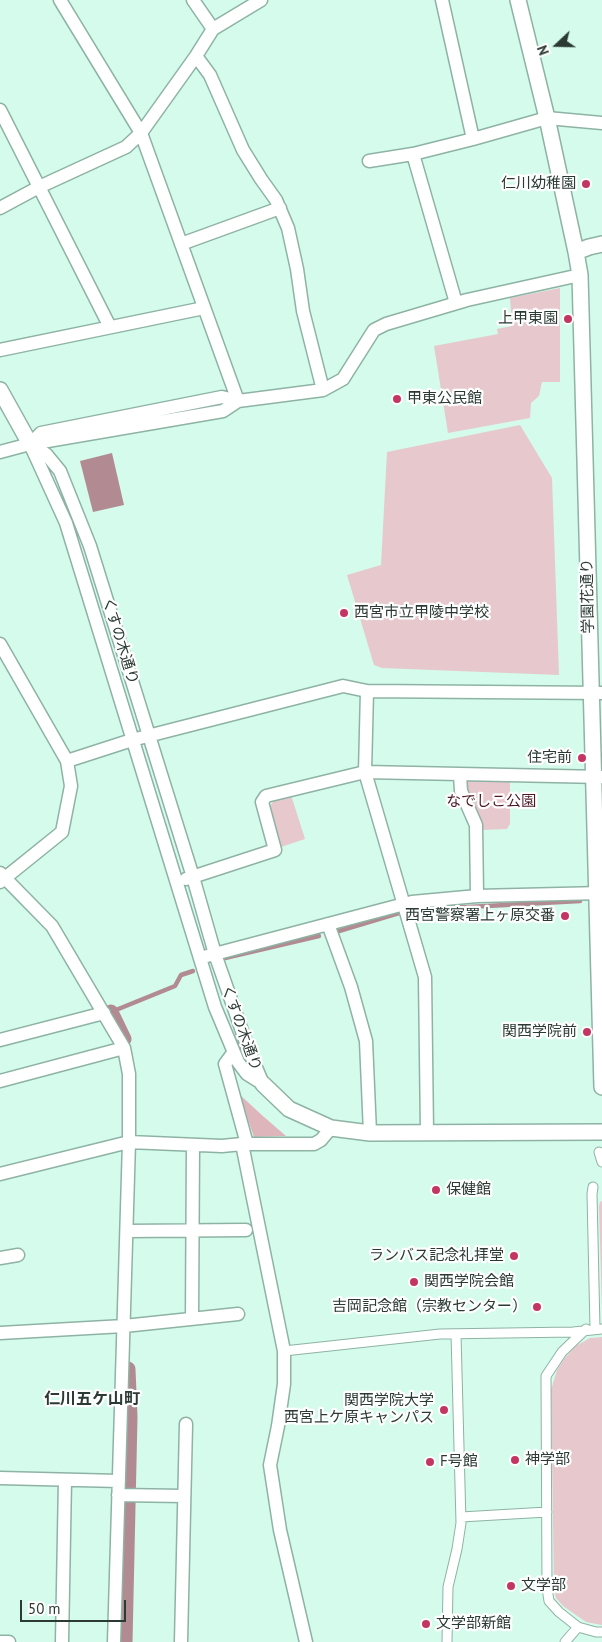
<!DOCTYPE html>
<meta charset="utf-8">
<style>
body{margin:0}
#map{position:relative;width:602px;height:1642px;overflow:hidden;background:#d4fbeb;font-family:"PT Sans",sans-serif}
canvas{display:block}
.north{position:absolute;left:532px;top:20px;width:50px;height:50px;-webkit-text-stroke:4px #fefefe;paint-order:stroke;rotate:249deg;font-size:14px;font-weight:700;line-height:20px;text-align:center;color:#2b3a34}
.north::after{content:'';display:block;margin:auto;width:18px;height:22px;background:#2b3a34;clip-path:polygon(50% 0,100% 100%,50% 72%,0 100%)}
.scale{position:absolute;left:20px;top:1600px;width:106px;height:22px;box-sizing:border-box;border:2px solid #2b3a34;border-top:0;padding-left:6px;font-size:15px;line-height:18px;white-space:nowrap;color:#2b3a34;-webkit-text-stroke:4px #fefefe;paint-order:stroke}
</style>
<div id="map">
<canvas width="602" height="1642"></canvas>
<div class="north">N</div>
<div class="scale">50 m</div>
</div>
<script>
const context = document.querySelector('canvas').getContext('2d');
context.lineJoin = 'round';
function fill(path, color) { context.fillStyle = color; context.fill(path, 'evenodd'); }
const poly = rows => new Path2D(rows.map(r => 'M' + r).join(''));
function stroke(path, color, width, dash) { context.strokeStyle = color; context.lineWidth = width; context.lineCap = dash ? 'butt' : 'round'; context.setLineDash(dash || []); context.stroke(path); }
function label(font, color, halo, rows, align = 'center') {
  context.font = font + ' "PT Sans","Noto Sans JP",sans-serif'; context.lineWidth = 4.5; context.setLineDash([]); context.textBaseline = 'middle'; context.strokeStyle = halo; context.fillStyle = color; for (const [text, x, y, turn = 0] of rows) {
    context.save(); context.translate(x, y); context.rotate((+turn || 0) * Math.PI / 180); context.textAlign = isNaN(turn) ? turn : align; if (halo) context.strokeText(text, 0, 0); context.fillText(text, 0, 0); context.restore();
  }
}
fill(poly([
 [560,288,560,382,542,382,539,396,531,403,530,418,448,433,434,346,498,334,497,329,512,326,510,298],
 [520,425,552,478,559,675,382,668,374,665,347,575,381,565,387,452],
 [467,780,510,781,510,824,507,829,481,830,466,792],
 [291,795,305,839,281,847,269,808,274,800],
 [602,1201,602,1310,599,1206,600,1202],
 [602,1337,602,1625,586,1622,563,1606,556,1598,554,1588,551,1390,557,1370,564,1359,576,1346,590,1338]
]), '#e7c8cd');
fill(poly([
 [239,1094,264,1117,286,1136,254,1137]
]), '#dfb5bc');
fill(poly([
 [112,453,124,505,93,512,80,461]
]), '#b28b92');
stroke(poly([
 [412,910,580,901],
 [339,931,399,913],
 [225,958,319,936],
 [111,1012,175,986,181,975,193,971]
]), '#b28b92', 4.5);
stroke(poly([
 [111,1012,124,1039],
 [125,1642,130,1417,128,1369]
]), '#b28b92', 15);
const pedestrian = poly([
 [599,1152,602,1162],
 [593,1187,592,1194,595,1329],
 [586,1329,562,1352,546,1376,547,1588,549,1601,559,1612,578,1627,596,1632,602,1632],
 [284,1351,440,1334,573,1332,602,1329],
 [461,1517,547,1512],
 [447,1642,448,1587,457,1549,461,1523,456,1334],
 [565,1642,578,1627]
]);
const minor = poly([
 [60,0,141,133,238,401],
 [193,0,213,29],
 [442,0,473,139],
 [196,56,210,75,243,150,261,179,276,200,288,228,297,269,303,311,323,390],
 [0,110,110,327],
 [413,154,456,303],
 [369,161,413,154,473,139,547,118,602,123],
 [0,208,39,187,126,147,141,133,196,56,213,29,261,0],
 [181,244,280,208],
 [0,350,204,308],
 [30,444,46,454,60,471,90,546,193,877,215,954,249,1051,263,1084],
 [30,444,66,523,215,1007,238,1062,247,1074,263,1084],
 [30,444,41,433,222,397,238,401,323,390,343,379,374,330,386,324,467,300,580,275],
 [0,452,30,444,223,411,238,401],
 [0,644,67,761,71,786,62,832,0,882],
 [367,691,365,772,425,977,427,1133],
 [67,761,132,740,343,686,367,691,602,693],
 [460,775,461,791,476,825,477,896],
 [0,873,52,926,124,1048,129,1074,129,1142,114,1642],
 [186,879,275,850,262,802,266,796,365,772,602,777],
 [328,924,351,987,366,1041,370,1133],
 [207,956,412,902,477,896,602,893],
 [0,1040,104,1013],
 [233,1053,225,1064,247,1144],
 [0,1081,124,1048],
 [242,1144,284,1351,284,1384,278,1426,270,1465,280,1530,306,1642],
 [0,1174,129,1142,222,1146,242,1144,314,1144,321,1140,331,1128],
 [127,1231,246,1230],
 [0,1258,18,1255],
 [192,1318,193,1145],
 [0,1333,124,1326,238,1314],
 [0,1478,119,1481],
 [118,1495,184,1496],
 [0,1642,9,1642],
 [62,1642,65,1480],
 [181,1642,186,1424]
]);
const tertiary = poly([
 [518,0,547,118,576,252,580,275,602,1087],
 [576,252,589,247,602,244],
 [0,390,30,444],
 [263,1084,289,1109,331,1128,370,1133,602,1132]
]);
stroke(pedestrian, '#8eb3a4', 11);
stroke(minor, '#8eb3a4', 15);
stroke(tertiary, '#8eb3a4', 18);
stroke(pedestrian, '#fff', 9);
stroke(minor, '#fff', 12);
stroke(tertiary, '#fff', 15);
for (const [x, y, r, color] of [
 [586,184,5,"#c33563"],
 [568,319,5,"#c33563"],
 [397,399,5,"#c33563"],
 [344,613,5,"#c33563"],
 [582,758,5,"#c33563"],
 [565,916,5,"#c33563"],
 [587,1032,5,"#c33563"],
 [436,1190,5,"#c33563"],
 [514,1256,5,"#c33563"],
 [414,1282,5,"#c33563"],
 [537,1307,5,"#c33563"],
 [444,1410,5,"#c33563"],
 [515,1460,5,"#c33563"],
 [430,1462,5,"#c33563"],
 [511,1586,5,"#c33563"],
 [426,1624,5,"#c33563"]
]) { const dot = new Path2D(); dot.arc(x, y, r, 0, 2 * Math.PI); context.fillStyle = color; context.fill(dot); stroke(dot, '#fefefe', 2); }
label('15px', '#2b3a34', '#fefefe', [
 ["仁川幼稚園",576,184],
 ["上甲東園",558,319],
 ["甲東公民館",407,399,"left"],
 ["西宮市立甲陵中学校",354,613,"left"],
 ["住宅前",572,758],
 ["西宮警察署上ヶ原交番",555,916],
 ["関西学院前",577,1032],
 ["保健館",446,1190,"left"],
 ["ランバス記念礼拝堂",504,1256],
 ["関西学院会館",424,1282,"left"],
 ["吉岡記念館（宗教センター）",527,1307],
 ["関西学院大学",434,1401],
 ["西宮上ケ原キャンパス",434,1418],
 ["神学部",525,1460,"left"],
 ["F号館",440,1462,"left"],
 ["文学部",521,1586,"left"],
 ["文学部新館",436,1624,"left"]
], 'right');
label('15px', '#2b3a34', '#fefefe', [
 ["学園花通り",588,596,-91],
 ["くすの木通り",120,641,73],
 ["くすの木通り",241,1028,70]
]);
label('15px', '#4c1927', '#fefefe', [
 ["なでしこ公園",491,802]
]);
label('bold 16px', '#2b3a34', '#fefefe', [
 ["仁川五ケ山町",92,1399]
]);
</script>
